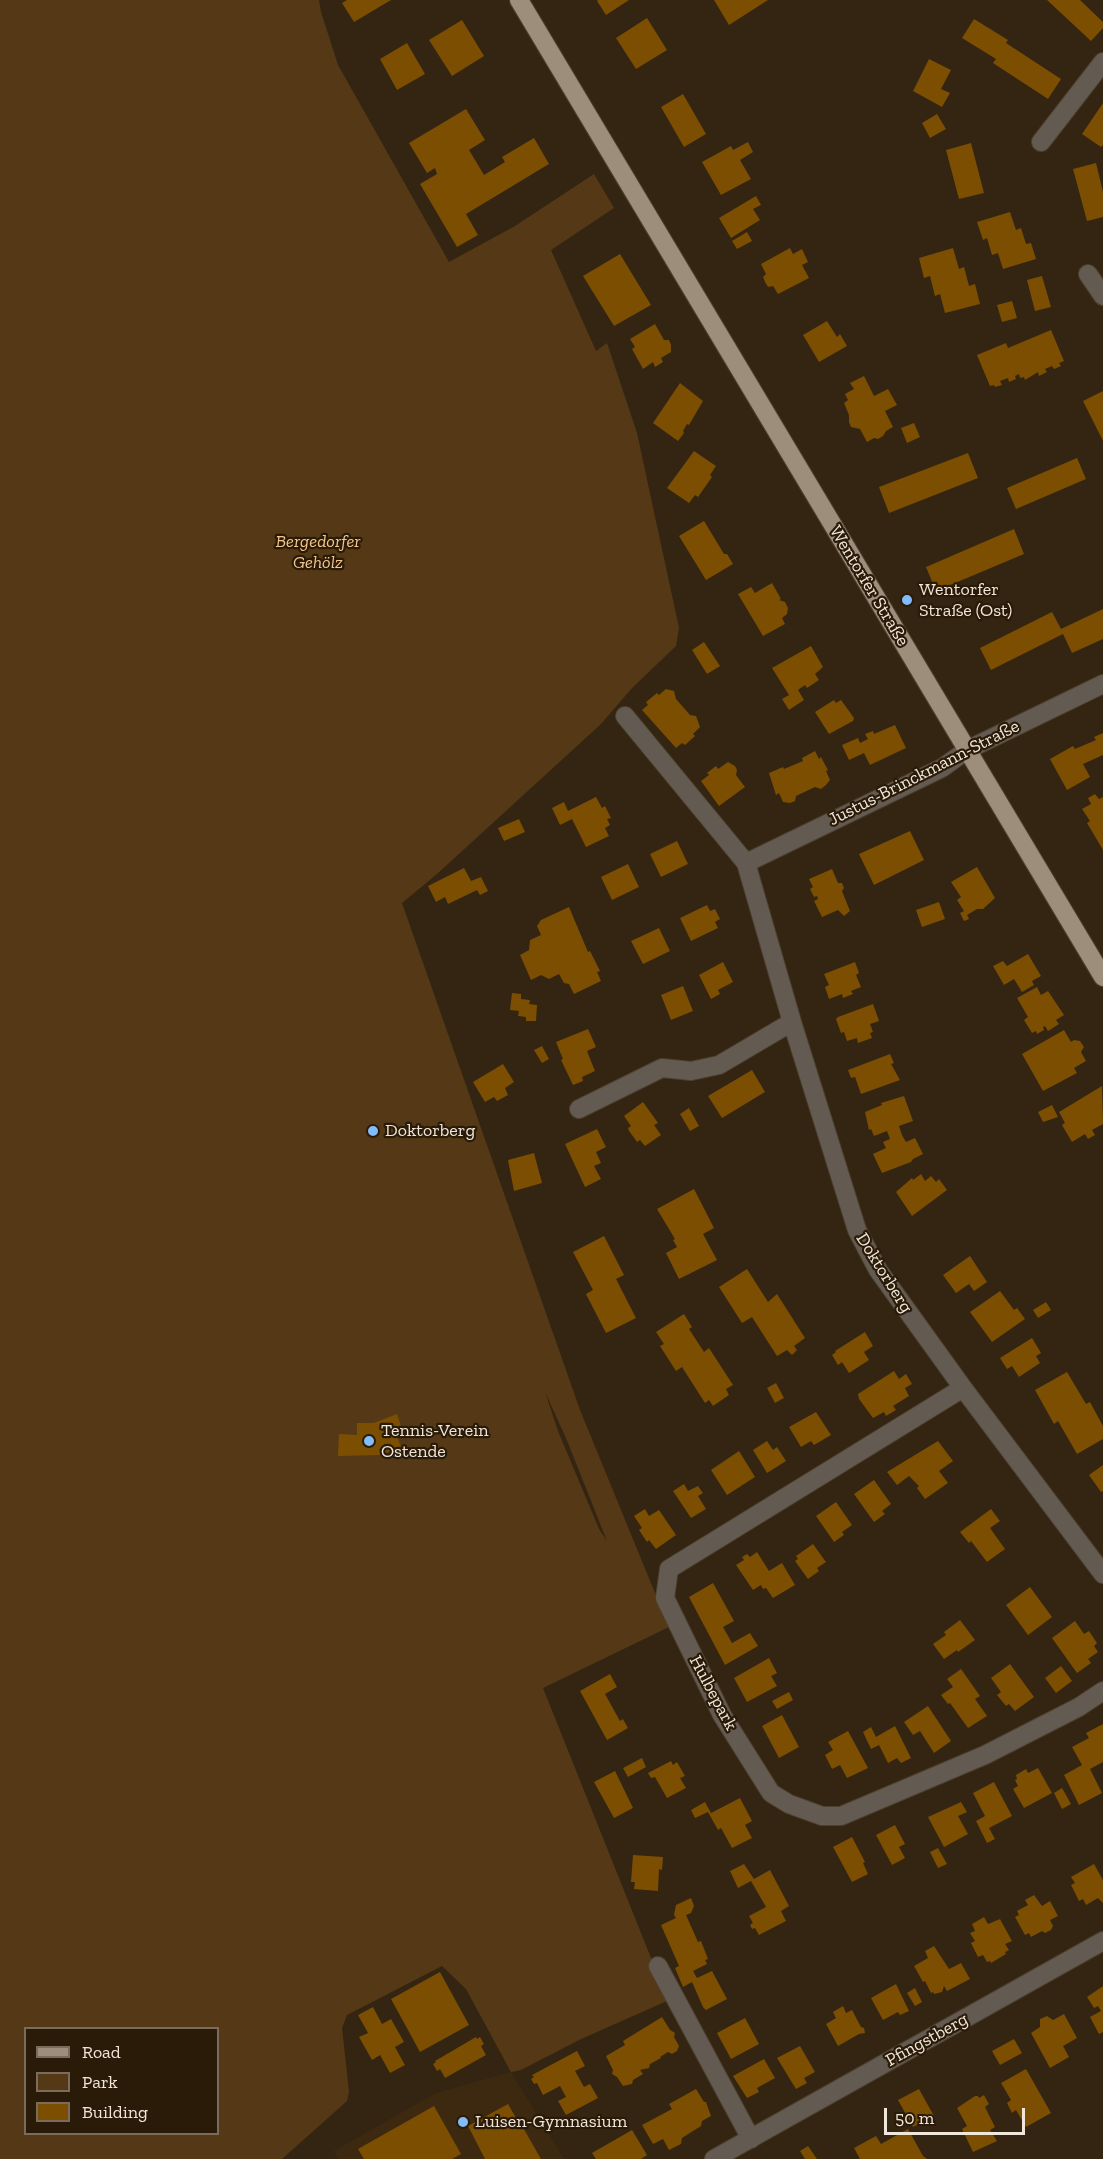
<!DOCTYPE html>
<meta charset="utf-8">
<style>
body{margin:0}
#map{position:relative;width:1103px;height:2159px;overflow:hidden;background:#342512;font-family:"Zilla Slab",serif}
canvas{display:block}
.legend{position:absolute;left:24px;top:2027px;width:195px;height:108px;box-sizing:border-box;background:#2a1b08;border:2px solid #796c5c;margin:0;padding:8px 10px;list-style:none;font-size:18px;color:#f0e6da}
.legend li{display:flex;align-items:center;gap:12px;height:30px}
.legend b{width:30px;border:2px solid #796c5c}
.scale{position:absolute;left:884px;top:2108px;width:141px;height:27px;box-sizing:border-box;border:3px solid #f0e6da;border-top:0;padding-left:8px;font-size:18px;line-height:21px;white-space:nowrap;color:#f0e6da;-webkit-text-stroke:4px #2a1b08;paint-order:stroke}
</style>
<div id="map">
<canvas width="1103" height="2159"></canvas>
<ul class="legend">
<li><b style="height:8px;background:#9d8d7b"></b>Road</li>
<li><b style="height:16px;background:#553916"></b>Park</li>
<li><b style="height:16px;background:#7b4e02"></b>Building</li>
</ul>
<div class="scale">50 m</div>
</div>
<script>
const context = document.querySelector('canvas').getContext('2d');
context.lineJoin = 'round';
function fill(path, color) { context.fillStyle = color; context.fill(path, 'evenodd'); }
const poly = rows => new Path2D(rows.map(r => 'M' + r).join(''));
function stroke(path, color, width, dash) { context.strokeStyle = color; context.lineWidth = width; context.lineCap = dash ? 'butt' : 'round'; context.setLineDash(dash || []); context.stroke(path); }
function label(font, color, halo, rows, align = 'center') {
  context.font = font + ' "Zilla Slab",serif'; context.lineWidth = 4.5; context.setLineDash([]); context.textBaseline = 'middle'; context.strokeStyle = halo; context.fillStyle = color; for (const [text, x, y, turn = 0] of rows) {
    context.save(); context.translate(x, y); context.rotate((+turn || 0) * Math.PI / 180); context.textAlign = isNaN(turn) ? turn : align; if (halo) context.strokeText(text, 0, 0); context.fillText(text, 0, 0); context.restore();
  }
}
fill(poly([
 [511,2072,564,2159,338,2159,334,2151,436,2093]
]), '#3d2910');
fill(poly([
 [0,0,319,0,321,12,338,65,449,262,515,226,594,174,614,208,551,250,596,351,607,343,637,433,679,628,676,646,632,688,601,724,437,874,402,903,580,1410,669,1627,543,1688,651,1958,658,1966,676,1997,581,2039,521,2070,511,2072,466,1989,442,1966,347,2015,342,2028,349,2092,347,2101,282,2159,0,2159],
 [545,1392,566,1438,607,1541,599,1529,558,1431],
 [26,2028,218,2028,218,2134,26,2134]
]), '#553916');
fill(poly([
 [347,0,391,0,354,22,342,3],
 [598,0,629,0,606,15,597,1],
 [714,0,768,0,729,25],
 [1047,0,1080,0,1103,22,1103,28,1091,41],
 [647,18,667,50,636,69,616,38],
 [974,19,1008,40,1006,43,1061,79,1048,99,993,63,996,59,962,38],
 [462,20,484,56,452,76,429,40],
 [407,43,425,74,397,90,380,59],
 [929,59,951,70,941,89,950,93,942,107,913,91],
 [683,94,706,134,684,147,661,107],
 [1103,103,1103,145,1101,147,1082,134],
 [466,109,485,140,469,150,484,175,505,162,502,157,534,138,549,164,466,214,478,235,457,247,420,184,437,174,435,168,427,173,409,143],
 [937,114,946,129,930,138,922,123],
 [748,142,753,152,740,160,751,179,721,195,702,162,731,146,733,150],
 [971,143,984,193,959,199,946,150],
 [1096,163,1103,192,1103,217,1087,221,1073,169],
 [756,196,761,205,753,209,760,220,731,238,719,218],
 [1010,212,1016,230,1021,228,1026,244,1031,243,1036,259,1003,269,998,253,992,255,987,238,983,240,977,222],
 [747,232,752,241,737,249,732,241],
 [790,248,793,254,802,249,808,262,802,265,809,278,778,294,773,286,768,287,765,282,763,277,766,274,761,264],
 [953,248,959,269,964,267,969,286,975,284,980,304,945,313,940,294,935,296,930,276,924,278,919,258],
 [620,254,651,305,614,326,583,276],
 [1042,276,1051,307,1035,311,1027,280],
 [1012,301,1017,318,1002,322,997,305],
 [827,321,837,337,840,334,847,346,819,362,803,335],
 [655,324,664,340,669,340,671,345,671,352,661,358,663,362,655,367,653,362,643,369,632,349,635,347,630,339],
 [1051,330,1064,361,1059,363,1061,366,1054,369,1052,366,1045,369,1047,372,1039,376,1038,372,1025,380,1024,377,1020,378,1019,374,1015,376,1016,379,1009,382,1008,378,1000,381,1002,385,995,387,994,385,990,386,977,355,1006,343,1008,348],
 [864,376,874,396,888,389,897,405,885,411,893,427,886,431,883,436,878,439,874,438,867,442,860,429,851,427,849,422,849,415,844,403,848,400,845,394,854,389,850,383],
 [680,383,703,401,689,425,687,424,683,431,684,433,678,441,653,423],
 [1103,391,1103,441,1083,401],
 [914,423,920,437,907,443,901,428],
 [694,451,716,466,710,475,712,477,698,497,695,495,689,503,667,488],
 [968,453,978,478,889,513,879,487],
 [1077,458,1086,479,1016,509,1007,488],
 [704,521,724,554,727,554,733,564,706,580,679,536],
 [1014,529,1024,554,936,591,926,567],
 [772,583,781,599,779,600,785,602,788,608,787,614,782,618,785,624,763,636,738,594,751,587,755,593],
 [1103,609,1103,639,1072,653,1063,634,991,670,980,648,1052,612,1061,629],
 [704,642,720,666,707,674,692,650],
 [811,646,823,667,815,674,819,680,807,688,805,685,798,690,804,700,789,710,782,699,789,695,772,668],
 [666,689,674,691,676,699,690,715,696,716,700,727,693,734,695,736,685,745,682,743,676,748,642,710,648,705,646,702,657,693,659,695],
 [834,700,836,703,841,700,854,718,853,721,829,734,815,712],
 [895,725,906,748,870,765,864,753,849,760,842,745,858,738,860,743,868,739,865,734,873,731,874,734],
 [1103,733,1103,755,1083,764,1090,777,1067,790,1050,759,1073,746,1075,749,1096,740,1094,737],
 [815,751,819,759,821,757,828,770,826,771,830,780,826,785,821,789,815,787,796,796,795,801,790,803,783,802,779,793,776,795,769,773,783,767,784,769,803,761,802,758],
 [728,762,735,766,737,770,736,775,745,787,719,806,701,781,709,775,707,773,716,766,718,769],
 [1095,794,1099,799,1103,797,1103,850,1087,823,1090,821,1082,809,1091,804,1088,798],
 [596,797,602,808,605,806,611,818,607,819,610,825,605,828,609,836,586,847,572,819,560,825,552,808,564,802,568,811],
 [519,819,525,832,504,841,498,828],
 [910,831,924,860,874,885,859,854],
 [677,841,688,864,661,877,650,854],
 [628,864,639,887,612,900,601,877],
 [977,867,995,898,983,909,977,909,967,915,969,919,964,921,960,913,964,911,957,900,961,897,951,882],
 [464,868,471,881,481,877,488,891,480,895,477,890,448,904,445,897,436,902,428,886],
 [832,869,838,883,842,883,844,888,842,891,850,911,844,916,838,910,822,917,814,901,818,899,817,896,814,897,810,889,813,887,809,879],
 [939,902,945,919,922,927,916,910],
 [707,905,710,911,715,909,720,919,715,922,718,928,691,941,680,918],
 [569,907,588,952,590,951,600,971,597,972,601,981,574,994,569,984,564,983,559,974,549,979,541,975,531,980,520,955,529,950,530,940,541,935,537,926,541,920],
 [659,928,670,951,643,964,631,941],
 [1028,954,1041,976,1032,981,1034,985,1022,992,1014,979,1004,985,993,966,1003,961,1007,966],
 [723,962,733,982,718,990,720,994,711,999,699,975],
 [855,962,859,973,856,975,861,987,851,991,853,994,843,998,842,994,829,999,825,987,829,985,824,974],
 [683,986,693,1011,671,1020,661,995],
 [1037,987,1041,995,1048,991,1064,1015,1056,1020,1059,1024,1048,1031,1045,1026,1043,1027,1044,1030,1037,1034,1036,1031,1032,1033,1024,1020,1028,1017,1017,998],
 [512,993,521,994,521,999,530,1000,529,1004,537,1005,536,1021,526,1021,526,1017,518,1016,519,1011,510,1010],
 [873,1004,879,1021,870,1024,873,1032,870,1033,872,1038,858,1043,857,1038,847,1041,844,1032,841,1033,836,1019,838,1017],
 [588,1029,596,1047,587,1051,595,1071,582,1077,583,1081,573,1085,561,1060,563,1059,556,1042],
 [1064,1030,1071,1042,1074,1040,1080,1041,1084,1047,1081,1052,1086,1061,1074,1068,1077,1073,1043,1091,1022,1054],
 [542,1046,549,1059,542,1063,534,1050],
 [890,1054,894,1063,891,1064,900,1080,861,1094,855,1077,851,1078,848,1070],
 [503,1064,514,1082,505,1088,508,1095,497,1101,494,1097,485,1102,473,1082],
 [752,1070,765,1092,722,1118,708,1096],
 [1102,1086,1103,1124,1092,1130,1095,1135,1088,1139,1085,1134,1072,1142,1062,1125,1065,1123,1059,1112],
 [904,1096,913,1121,899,1126,902,1135,906,1142,915,1138,923,1154,913,1159,911,1162,882,1173,873,1154,886,1148,883,1142,890,1139,887,1131,874,1136,871,1129,869,1130,865,1112,882,1105,881,1103],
 [643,1102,658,1123,654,1125,661,1135,645,1146,640,1140,637,1142,635,1139,629,1131,628,1128,631,1126,624,1116],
 [1052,1105,1058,1117,1043,1122,1038,1112],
 [689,1108,699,1126,690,1131,680,1114],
 [597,1129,606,1147,596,1152,601,1163,594,1166,601,1179,585,1187,565,1144],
 [534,1153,542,1183,514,1191,508,1160],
 [921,1174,925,1181,931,1176,936,1182,939,1179,947,1190,912,1216,896,1192,912,1178,913,1180],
 [694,1189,714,1228,703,1234,717,1260,679,1279,666,1253,677,1247,673,1240,675,1239,657,1209],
 [604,1236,624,1275,616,1279,636,1318,606,1333,586,1294,593,1290,573,1252],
 [970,1256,987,1282,974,1291,969,1284,956,1293,943,1275],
 [747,1269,768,1302,777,1294,805,1338,794,1346,797,1350,792,1355,787,1350,777,1356,752,1317,742,1323,719,1287],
 [1000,1291,1014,1310,1017,1308,1025,1319,992,1342,970,1312],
 [1046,1302,1051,1310,1038,1318,1033,1310],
 [684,1314,692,1327,689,1329,704,1352,709,1348,733,1385,726,1389,729,1395,713,1406,709,1400,705,1403,682,1367,676,1371,660,1346,664,1344,656,1332],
 [865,1332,873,1346,864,1352,869,1360,849,1373,842,1362,838,1365,832,1355,836,1352,835,1351],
 [1032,1338,1041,1353,1036,1356,1040,1363,1019,1377,1012,1366,1007,1369,1000,1358],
 [894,1371,899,1379,906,1374,912,1384,905,1388,909,1396,893,1406,896,1410,886,1416,884,1412,873,1418,859,1399,858,1394],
 [1067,1372,1086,1404,1090,1402,1103,1426,1103,1439,1077,1454,1058,1421,1054,1424,1035,1390],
 [776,1383,784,1398,775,1403,767,1388],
 [816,1412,831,1435,814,1445,811,1441,801,1447,789,1427],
 [397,1414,401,1426,394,1429,401,1447,379,1455,338,1456,339,1434,357,1435,357,1423,374,1423],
 [767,1441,773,1450,777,1447,786,1461,767,1473,753,1450],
 [938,1441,953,1461,939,1471,948,1483,925,1499,917,1488,919,1486,909,1476,897,1485,887,1472],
 [739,1451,755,1477,727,1495,711,1470],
 [1103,1465,1103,1491,1101,1492,1089,1475],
 [874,1480,891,1504,882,1511,885,1514,874,1522,854,1494],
 [684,1484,688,1491,698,1486,703,1493,698,1496,706,1509,691,1518,673,1491],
 [836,1502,852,1525,842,1532,844,1535,834,1542,816,1516],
 [645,1509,649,1516,659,1510,676,1535,656,1549,649,1540,647,1542,639,1530,642,1528,634,1516],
 [991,1509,1000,1521,990,1528,1005,1549,987,1562,971,1541,969,1543,960,1532],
 [813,1544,826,1562,817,1568,819,1571,808,1579,795,1561,798,1559,796,1556],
 [757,1552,769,1571,782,1563,795,1585,773,1598,766,1588,763,1589,761,1585,753,1590,736,1565,744,1560,742,1557,747,1554,750,1557],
 [713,1583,734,1621,723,1627,732,1643,750,1633,758,1646,725,1665,689,1597],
 [1030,1587,1052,1617,1028,1635,1006,1605],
 [960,1620,975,1640,958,1652,957,1650,944,1659,933,1644,946,1635,944,1632],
 [1075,1621,1084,1634,1089,1631,1097,1643,1094,1646,1098,1652,1088,1659,1091,1663,1077,1673,1052,1638],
 [769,1658,777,1673,771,1676,777,1686,747,1702,734,1678],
 [1010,1664,1034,1697,1015,1711,1009,1704,1006,1706,997,1695,1001,1692,991,1678],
 [1061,1666,1072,1681,1056,1693,1045,1678],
 [961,1669,980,1696,975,1699,987,1716,968,1728,950,1703,948,1704,941,1695,953,1687,947,1679],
 [610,1674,617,1687,605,1694,620,1721,623,1719,628,1728,607,1740,580,1691],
 [789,1692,793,1700,777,1709,772,1701],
 [928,1706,951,1741,934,1753,920,1731,913,1735,904,1722],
 [782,1715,799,1747,779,1758,762,1726],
 [1103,1724,1103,1762,1090,1769,1102,1793,1079,1805,1064,1775,1082,1765,1072,1747,1089,1738,1086,1733],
 [895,1726,911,1758,901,1763,897,1758,888,1763,879,1745,871,1749,863,1732,871,1727,876,1737],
 [848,1731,868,1768,847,1778,840,1765,832,1769,825,1755,833,1750,828,1742],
 [642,1758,646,1767,628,1777,623,1768],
 [671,1761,673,1765,677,1762,685,1776,680,1778,686,1788,667,1798,655,1777,651,1778,648,1773],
 [1038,1768,1052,1793,1024,1808,1013,1789,1018,1786,1015,1780,1017,1779,1016,1775,1026,1769,1028,1773],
 [615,1771,633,1808,614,1818,594,1782],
 [994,1782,1012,1816,989,1828,995,1839,987,1843,976,1821,985,1816,973,1793],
 [1062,1788,1071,1804,1062,1809,1054,1793],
 [740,1798,752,1821,745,1825,752,1838,732,1848,721,1828,718,1830,708,1812,695,1818,691,1810,705,1802,711,1813],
 [961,1802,967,1812,958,1816,968,1834,944,1847,928,1817],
 [895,1825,905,1844,899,1847,905,1858,892,1865,876,1835],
 [852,1837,865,1862,863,1863,868,1874,852,1882,833,1847],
 [938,1848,947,1864,938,1868,930,1852],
 [633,1855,663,1857,662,1870,659,1869,658,1891,634,1889,635,1882,631,1882],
 [744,1864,754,1879,770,1870,789,1906,781,1911,786,1921,759,1935,755,1928,752,1929,750,1925,753,1923,749,1916,766,1907,751,1881,738,1888,730,1871],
 [1094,1864,1103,1880,1103,1903,1098,1898,1086,1905,1083,1899,1079,1901,1071,1885,1075,1883,1071,1877],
 [1034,1895,1042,1906,1050,1901,1058,1916,1050,1920,1053,1926,1051,1930,1045,1933,1042,1931,1031,1937,1029,1933,1025,1935,1015,1917,1019,1915,1017,1911,1028,1905,1025,1900],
 [691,1898,694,1906,691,1913,686,1915,698,1942,701,1941,708,1959,705,1960,707,1964,693,1971,697,1978,712,1971,727,1999,706,2010,703,2007,692,1982,683,1987,675,1968,679,1966,661,1925,676,1918,674,1915,676,1905],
 [984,1917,988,1924,1000,1919,1012,1941,1005,1944,1009,1950,1005,1952,1006,1954,991,1963,990,1961,987,1962,983,1955,978,1957,971,1943,975,1941,970,1933,975,1931,972,1924],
 [934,1946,949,1969,961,1963,970,1979,947,1991,944,1986,942,1992,934,1994,933,1992,931,1993,925,1981,923,1982,914,1966,928,1958,925,1951],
 [440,1972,469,2025,420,2052,391,1999],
 [896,1984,909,2011,900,2015,898,2012,883,2020,871,1998],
 [1103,1986,1103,2032,1099,2034,1090,2017,1101,2011,1098,2006,1094,2008,1087,1997],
 [915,1988,922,2002,915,2006,907,1993],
 [843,2006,846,2013,852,2010,861,2027,864,2028,865,2033,859,2034,838,2046,826,2024,836,2018,833,2012],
 [373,2007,382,2024,391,2019,404,2042,395,2047,405,2065,390,2073,380,2055,372,2060,359,2037,368,2033,358,2015],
 [1064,2014,1077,2038,1063,2046,1069,2057,1050,2068,1031,2033,1040,2027,1040,2019,1047,2016,1053,2020],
 [662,2017,670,2030,675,2033,674,2037,679,2046,677,2051,672,2054,668,2052,660,2057,661,2058,650,2064,649,2068,640,2070,643,2074,633,2080,632,2084,623,2086,617,2077,612,2074,613,2070,606,2056,625,2045,623,2041],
 [745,2018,759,2044,731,2059,717,2033],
 [476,2037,477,2039,480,2037,484,2044,481,2046,486,2055,445,2078,440,2069,437,2071,433,2064,436,2062,435,2061],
 [1014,2039,1022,2053,1000,2065,992,2051],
 [800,2046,815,2072,804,2078,807,2083,796,2089,777,2058],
 [577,2051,585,2066,575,2071,584,2087,590,2084,598,2098,566,2115,558,2101,566,2097,560,2086,543,2095,537,2083,534,2084,531,2079,534,2077,532,2075],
 [764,2059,775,2078,757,2088,759,2092,747,2098,733,2076],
 [1026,2069,1051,2113,1026,2127,1016,2110,1012,2113,1007,2103,1011,2100,1001,2083],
 [696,2089,704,2102,706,2102,711,2116,702,2121,701,2126,682,2138,681,2144,669,2150,663,2139,653,2144,642,2125,672,2109,669,2104],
 [919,2089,934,2116,913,2127,898,2100],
 [984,2095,989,2104,985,2107,995,2127,990,2130,997,2141,973,2152,962,2129,967,2126,957,2108,975,2096,978,2096,979,2098],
 [508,2104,520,2125,521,2124,541,2159,485,2159,468,2126],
 [434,2106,461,2154,452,2159,364,2159,358,2149],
 [908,2129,923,2156,927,2159,860,2159,854,2148,876,2136,881,2144],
 [632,2130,647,2155,641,2159,596,2159,592,2153],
 [808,2146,817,2159,805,2159,800,2151]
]), '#7b4e02');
const street = poly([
 [1041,142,1103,62],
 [1088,274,1103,296],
 [625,716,746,863,792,1022,857,1230,878,1270,963,1388,1103,1574],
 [746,863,942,768,967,750,1103,684],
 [579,1109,662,1068,691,1071,719,1065,792,1022],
 [963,1388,669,1569,665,1598,722,1715,771,1793,789,1804,822,1816,841,1816,985,1755,1079,1707,1103,1691],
 [658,1966,751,2139],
 [714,2159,1103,1941]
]);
const primary = poly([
 [519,0,1103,977]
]);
stroke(street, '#4e402e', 20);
stroke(primary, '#4e402e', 20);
stroke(street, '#635b52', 18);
stroke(primary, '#9d8d7b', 18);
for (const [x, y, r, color] of [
 [907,600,6,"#82bcfa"],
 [373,1131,6,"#82bcfa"],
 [369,1441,6,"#82bcfa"],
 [463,2122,6,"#82bcfa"]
]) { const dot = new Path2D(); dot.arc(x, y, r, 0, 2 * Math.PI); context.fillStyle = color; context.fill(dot); stroke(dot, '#2a1b08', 2); }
label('italic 18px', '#f5c58b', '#2a1b08', [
 ["Bergedorfer",318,542],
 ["Gehölz",318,563]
]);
label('18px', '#f0e6da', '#2a1b08', [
 ["Wentorfer Straße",869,586,59],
 ["Justus-Brinckmann-Straße",924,773,-27],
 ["Doktorberg",884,1273,58],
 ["Hulbepark",713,1693,62],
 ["Pfingstberg",927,2040,-29]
]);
label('18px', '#f0e6da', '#2a1b08', [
 ["Wentorfer",919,590],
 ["Straße (Ost)",919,611],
 ["Doktorberg",385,1131],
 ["Tennis-Verein",381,1431],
 ["Ostende",381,1452],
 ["Luisen-Gymnasium",475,2122]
], 'left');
</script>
